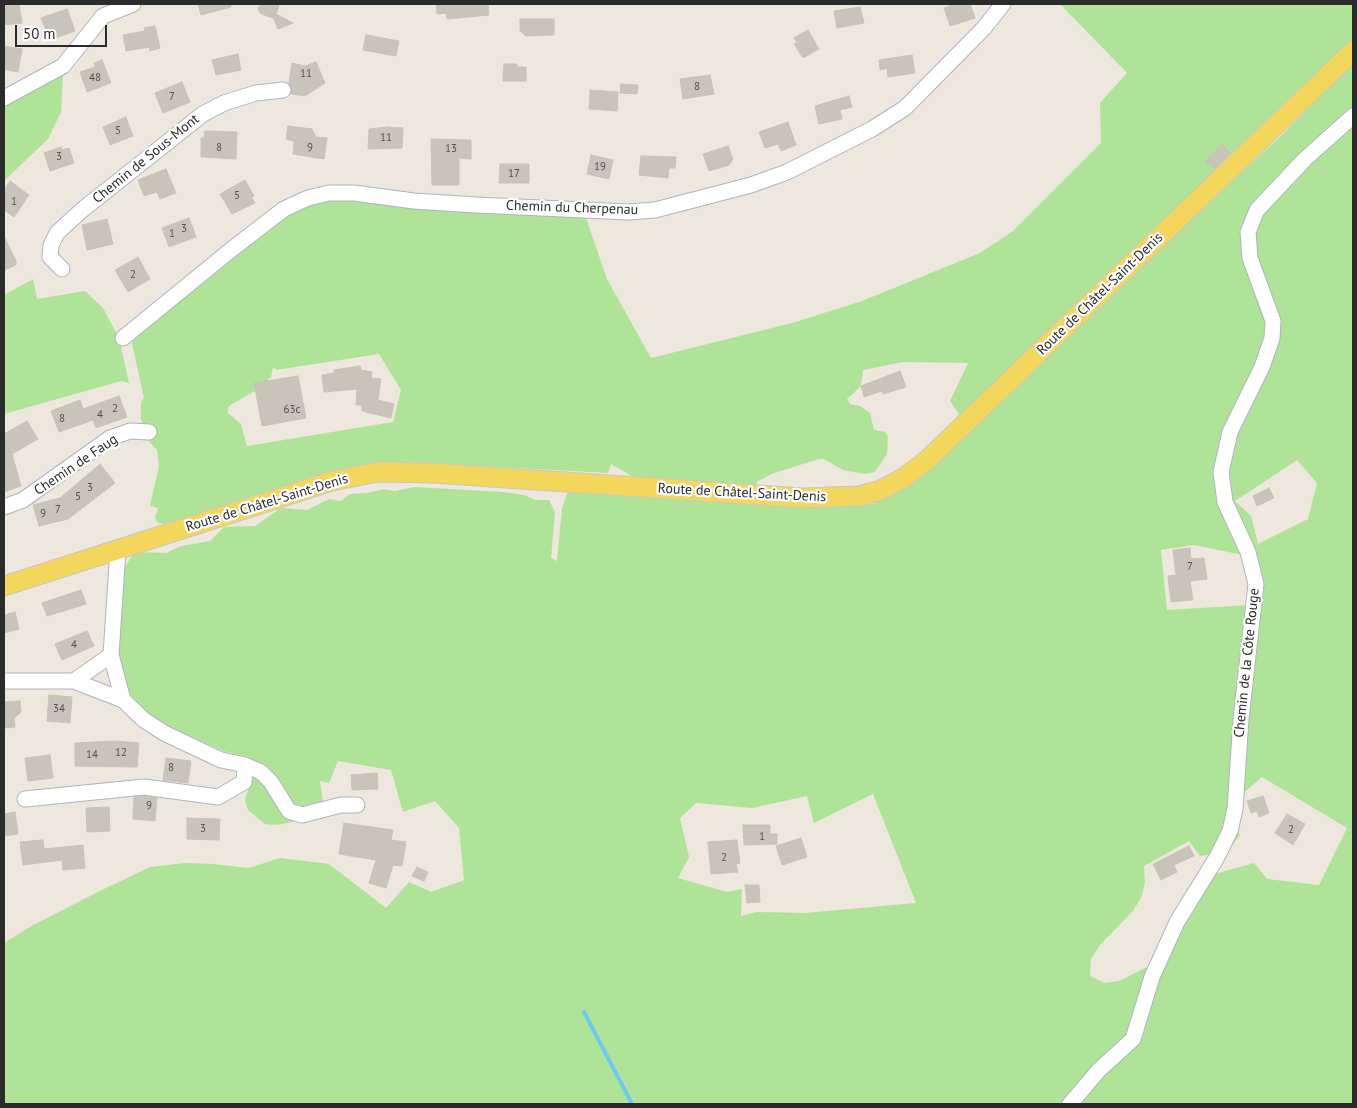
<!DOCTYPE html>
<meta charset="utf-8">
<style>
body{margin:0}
#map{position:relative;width:1357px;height:1108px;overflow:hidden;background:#ede7dd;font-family:"PT Sans",sans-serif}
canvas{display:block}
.frame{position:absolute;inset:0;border:5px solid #2b2b2b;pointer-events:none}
.scale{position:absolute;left:15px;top:25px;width:92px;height:22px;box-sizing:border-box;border:2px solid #2b2b2b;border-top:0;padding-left:6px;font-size:15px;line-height:18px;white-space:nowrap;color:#2b2b2b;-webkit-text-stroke:4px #fff;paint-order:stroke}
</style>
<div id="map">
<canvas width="1357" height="1108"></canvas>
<div class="frame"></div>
<div class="scale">50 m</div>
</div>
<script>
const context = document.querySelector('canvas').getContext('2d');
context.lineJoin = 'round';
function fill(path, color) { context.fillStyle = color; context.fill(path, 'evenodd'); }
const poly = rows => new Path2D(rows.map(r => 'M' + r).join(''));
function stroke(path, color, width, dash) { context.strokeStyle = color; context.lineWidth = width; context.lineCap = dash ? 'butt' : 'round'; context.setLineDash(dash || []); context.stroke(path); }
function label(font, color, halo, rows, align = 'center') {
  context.font = font + ' "PT Sans",sans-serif'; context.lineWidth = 4.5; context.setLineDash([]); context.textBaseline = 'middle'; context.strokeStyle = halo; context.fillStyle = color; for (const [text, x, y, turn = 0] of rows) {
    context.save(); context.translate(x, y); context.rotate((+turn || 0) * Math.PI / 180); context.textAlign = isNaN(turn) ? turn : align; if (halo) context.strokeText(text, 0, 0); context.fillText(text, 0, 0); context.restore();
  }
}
fill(poly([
 [1060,4,1353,4,1353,41,961,417,950,401,968,363,903,362,863,370,861,386,847,399,850,404,860,406,870,413,874,430,885,432,888,437,887,454,875,472,865,474,843,470,824,459,819,459,774,473,758,481,752,490,635,478,611,464,608,473,409,462,362,465,196,514,192,519,172,525,158,523,155,518,158,508,150,506,159,466,157,450,146,438,141,418,141,402,144,398,132,343,136,334,186,291,300,206,343,197,586,218,607,279,651,358,792,323,862,301,980,253,1013,231,1101,143,1100,103,1127,73],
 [379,354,401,390,393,422,247,446,241,424,228,413,228,407,232,404,255,391,271,377,273,367,276,370],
 [1353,63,1353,1104,4,1104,4,943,33,925,106,888,150,867,185,863,213,864,249,868,280,858,329,864,386,908,409,882,431,892,464,880,459,828,435,801,403,812,391,770,338,761,329,783,320,781,323,803,303,820,276,825,265,824,248,810,245,800,250,784,255,775,268,773,249,757,226,752,156,721,140,706,130,694,124,679,118,653,118,629,125,567,134,552,166,553,181,546,210,541,224,527,255,526,281,508,307,510,329,499,341,501,350,494,367,493,383,489,395,491,414,487,504,492,524,495,535,500,549,500,555,512,551,558,557,561,562,509,568,490,825,506,873,504,929,469,1174,234,1279,138],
 [1297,460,1317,483,1308,519,1258,544,1251,516,1235,501],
 [1194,545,1243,555,1253,585,1249,605,1167,610,1161,550],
 [1262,777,1347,828,1319,885,1267,879,1254,863,1208,876,1157,955,1147,967,1119,981,1105,983,1090,976,1091,959,1100,945,1133,911,1141,898,1145,883,1144,866,1189,841,1200,856,1228,851,1240,835,1226,808],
 [873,794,916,903,805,913,756,912,741,916,742,889,727,892,678,878,689,857,680,818,696,803,752,808,807,796,814,823],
 [63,75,61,112,48,139,4,181,4,104],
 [33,279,37,299,85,291,103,308,119,338,129,383,121,381,4,414,4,295]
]), '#afe498');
stroke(poly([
 [584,1012,632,1104]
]), '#6ec9f0', 4);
const building = poly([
 [4,4,19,4,22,23,4,25,4,4],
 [198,4,231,4,231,7,201,15,198,4],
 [261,4,273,4,279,6,276,14,293,23,278,29,274,19,260,13,258,9,261,4],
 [436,4,488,4,489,15,447,19,446,13,437,14,436,4],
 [950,4,970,4,975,18,950,26,944,8,950,6,950,4],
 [860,7,864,23,837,28,834,11,860,7],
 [67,9,75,31,50,40,41,18,67,9],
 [520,19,554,19,554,35,526,36,520,31,520,19],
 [155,26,160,48,150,51,149,47,126,51,123,35,145,31,144,28,155,26],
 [808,30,819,49,803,58,794,44,797,42,794,38,808,30],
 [366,35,399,41,396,56,363,50,366,35],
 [4,46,22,49,18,72,4,69,4,46],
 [238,54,241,70,216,75,212,60,238,54],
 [912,55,915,73,888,77,887,68,880,70,879,60,912,55],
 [102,60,111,83,87,92,80,72,95,67,94,63,102,60],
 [316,62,325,83,305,96,291,94,292,88,289,83,292,63,305,66,316,62],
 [504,64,517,64,517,67,526,67,526,81,503,81,504,64],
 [710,75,714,94,683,99,680,79,710,75],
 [182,82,190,102,163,113,155,93,182,82],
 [621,84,638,85,637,94,620,93,621,84],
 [590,90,618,92,617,111,589,109,590,90],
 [849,96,852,107,840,110,842,119,819,124,815,106,849,96],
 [126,117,133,136,110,145,103,127,126,117],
 [788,122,796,145,781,151,778,144,765,148,759,132,788,122],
 [288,126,312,129,316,137,327,138,324,159,293,154,294,141,286,139,288,126],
 [387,127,403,128,402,148,368,149,369,129,387,127],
 [205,131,237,132,236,159,201,157,201,138,204,138,205,131],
 [431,139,471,140,471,159,459,158,459,185,432,185,431,139],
 [1222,144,1230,153,1214,169,1205,161,1222,144],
 [728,146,733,159,729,165,709,171,703,154,728,146],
 [61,147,62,150,69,148,74,163,50,171,44,153,61,147],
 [591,155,613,160,609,179,587,174,591,155],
 [641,156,676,157,675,168,669,168,668,178,639,175,641,156],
 [500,164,529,164,529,183,499,183,500,164],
 [166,169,176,193,160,199,157,192,144,196,138,180,166,169],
 [245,180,254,196,251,197,255,203,232,214,220,194,245,180],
 [10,181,29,195,14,217,4,210,4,190,10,181],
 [189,218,196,237,169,247,162,228,189,218],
 [107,219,113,244,87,250,82,225,107,219],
 [4,236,16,261,16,265,4,270,4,236],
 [138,257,150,279,128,292,115,270,138,257],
 [360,366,361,370,372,372,371,378,381,379,378,400,394,404,391,418,362,411,362,405,356,405,357,389,324,392,322,375,334,373,334,370,360,366],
 [900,371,906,387,883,394,882,391,864,397,861,386,900,371],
 [298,376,306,418,262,426,254,383,298,376],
 [119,396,127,417,96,428,93,420,59,432,51,411,80,400,83,409,119,396],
 [27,421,38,439,12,454,21,486,4,492,4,434,27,421],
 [100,464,115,483,68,519,39,526,33,505,60,498,100,464],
 [1269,488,1274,498,1257,506,1253,496,1269,488],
 [1190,548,1191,559,1204,558,1207,579,1190,581,1193,600,1171,602,1168,576,1176,575,1173,550,1190,548],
 [81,590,86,604,47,616,42,603,81,590],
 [15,612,19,629,4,633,4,615,15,612],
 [87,631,94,646,62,660,55,644,87,631],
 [49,695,72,697,70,723,47,721,49,695],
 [20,701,21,712,14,718,15,727,4,728,4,702,20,701],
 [115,741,139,743,137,767,75,766,75,743,115,741],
 [50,755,53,778,28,781,25,758,50,755],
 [166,758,191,761,188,783,163,780,166,758],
 [377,773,378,789,352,790,351,775,377,773],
 [144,796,157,798,155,821,133,819,134,797,144,796],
 [1263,796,1269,813,1259,817,1257,811,1251,813,1247,801,1263,796],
 [109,807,110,831,87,832,86,808,109,807],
 [15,812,18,834,4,836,4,814,15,812],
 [1287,814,1305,824,1293,845,1275,833,1287,814],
 [187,818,220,819,219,840,187,839,187,818],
 [344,823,393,830,391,840,406,842,402,866,393,865,386,888,369,883,376,860,339,854,344,823],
 [743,825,770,825,770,834,777,834,777,844,744,845,743,825],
 [801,838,807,857,782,865,776,846,801,838],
 [43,840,44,849,83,845,85,868,63,870,62,860,23,865,20,842,43,840],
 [737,840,740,863,736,864,738,872,711,874,708,842,737,840],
 [1189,846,1194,856,1174,865,1177,872,1161,880,1153,864,1189,846],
 [417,867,428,872,424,881,412,876,417,867],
 [745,885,759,885,760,902,747,903,745,885]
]);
fill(building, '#c8c4bc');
stroke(building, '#c8c3b6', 1);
const minor = poly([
 [4,98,63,66,103,16,133,4],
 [62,269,50,257,51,245,57,233,82,210,203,114,224,103,256,93,283,90],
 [123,338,232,249,284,209,308,198,329,193,354,193,414,201,476,205,628,212,655,210,751,185,787,172,872,129,905,108,984,28,1003,4],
 [4,507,23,500,110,438,130,431,149,432],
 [118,550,111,655,123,700,144,720,164,733,221,760,245,765,261,772,271,782,289,811,302,815,341,805,357,805],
 [4,681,74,681,111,655],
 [74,681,123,700],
 [25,799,144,787,218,797,244,782,245,765],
 [1070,1104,1099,1070,1133,1039,1152,977,1177,922,1217,857,1230,831,1235,809,1241,719,1256,584,1248,552,1225,502,1221,472,1230,432,1262,367,1272,338,1273,321,1250,258,1248,232,1257,210,1305,159,1353,116]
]);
const major = poly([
 [4,586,332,481,378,472,432,473,803,498,859,496,881,490,905,477,927,460,1353,51]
]);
stroke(minor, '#b1b3bf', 17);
stroke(major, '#c8c8c8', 21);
stroke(minor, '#fff', 15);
stroke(major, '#f3d65c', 19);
label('11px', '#52514f', null, [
 ["11",306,74],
 ["48",95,78],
 ["8",697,87],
 ["7",172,97],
 ["5",118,131],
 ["11",386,138],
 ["8",219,148],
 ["9",310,148],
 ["13",451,149],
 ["3",59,157],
 ["19",600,167],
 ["17",514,174],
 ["5",237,196],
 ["1",14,202],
 ["3",184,229],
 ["1",172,234],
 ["2",133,275],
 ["2",115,409],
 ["63c",292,410],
 ["4",100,415],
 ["8",62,419],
 ["3",90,488],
 ["5",78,497],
 ["7",58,510],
 ["9",43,514],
 ["7",1190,567],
 ["4",74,645],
 ["34",59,709],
 ["12",121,753],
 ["14",92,755],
 ["8",171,768],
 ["9",149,806],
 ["3",203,829],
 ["2",1291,830],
 ["1",762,837],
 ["2",724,858]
]);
label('14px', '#2b2b2b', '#fff', [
 ["Chemin de Sous-Mont",146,159,-39],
 ["Chemin du Cherpenau",572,208,2],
 ["Route de Châtel-Saint-Denis",1100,294,-44],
 ["Chemin de Faug",76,465,-34],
 ["Route de Châtel-Saint-Denis",742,493,3],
 ["Route de Châtel-Saint-Denis",267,503,-17],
 ["Chemin de la Côte Rouge",1247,663,-84]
]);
</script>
